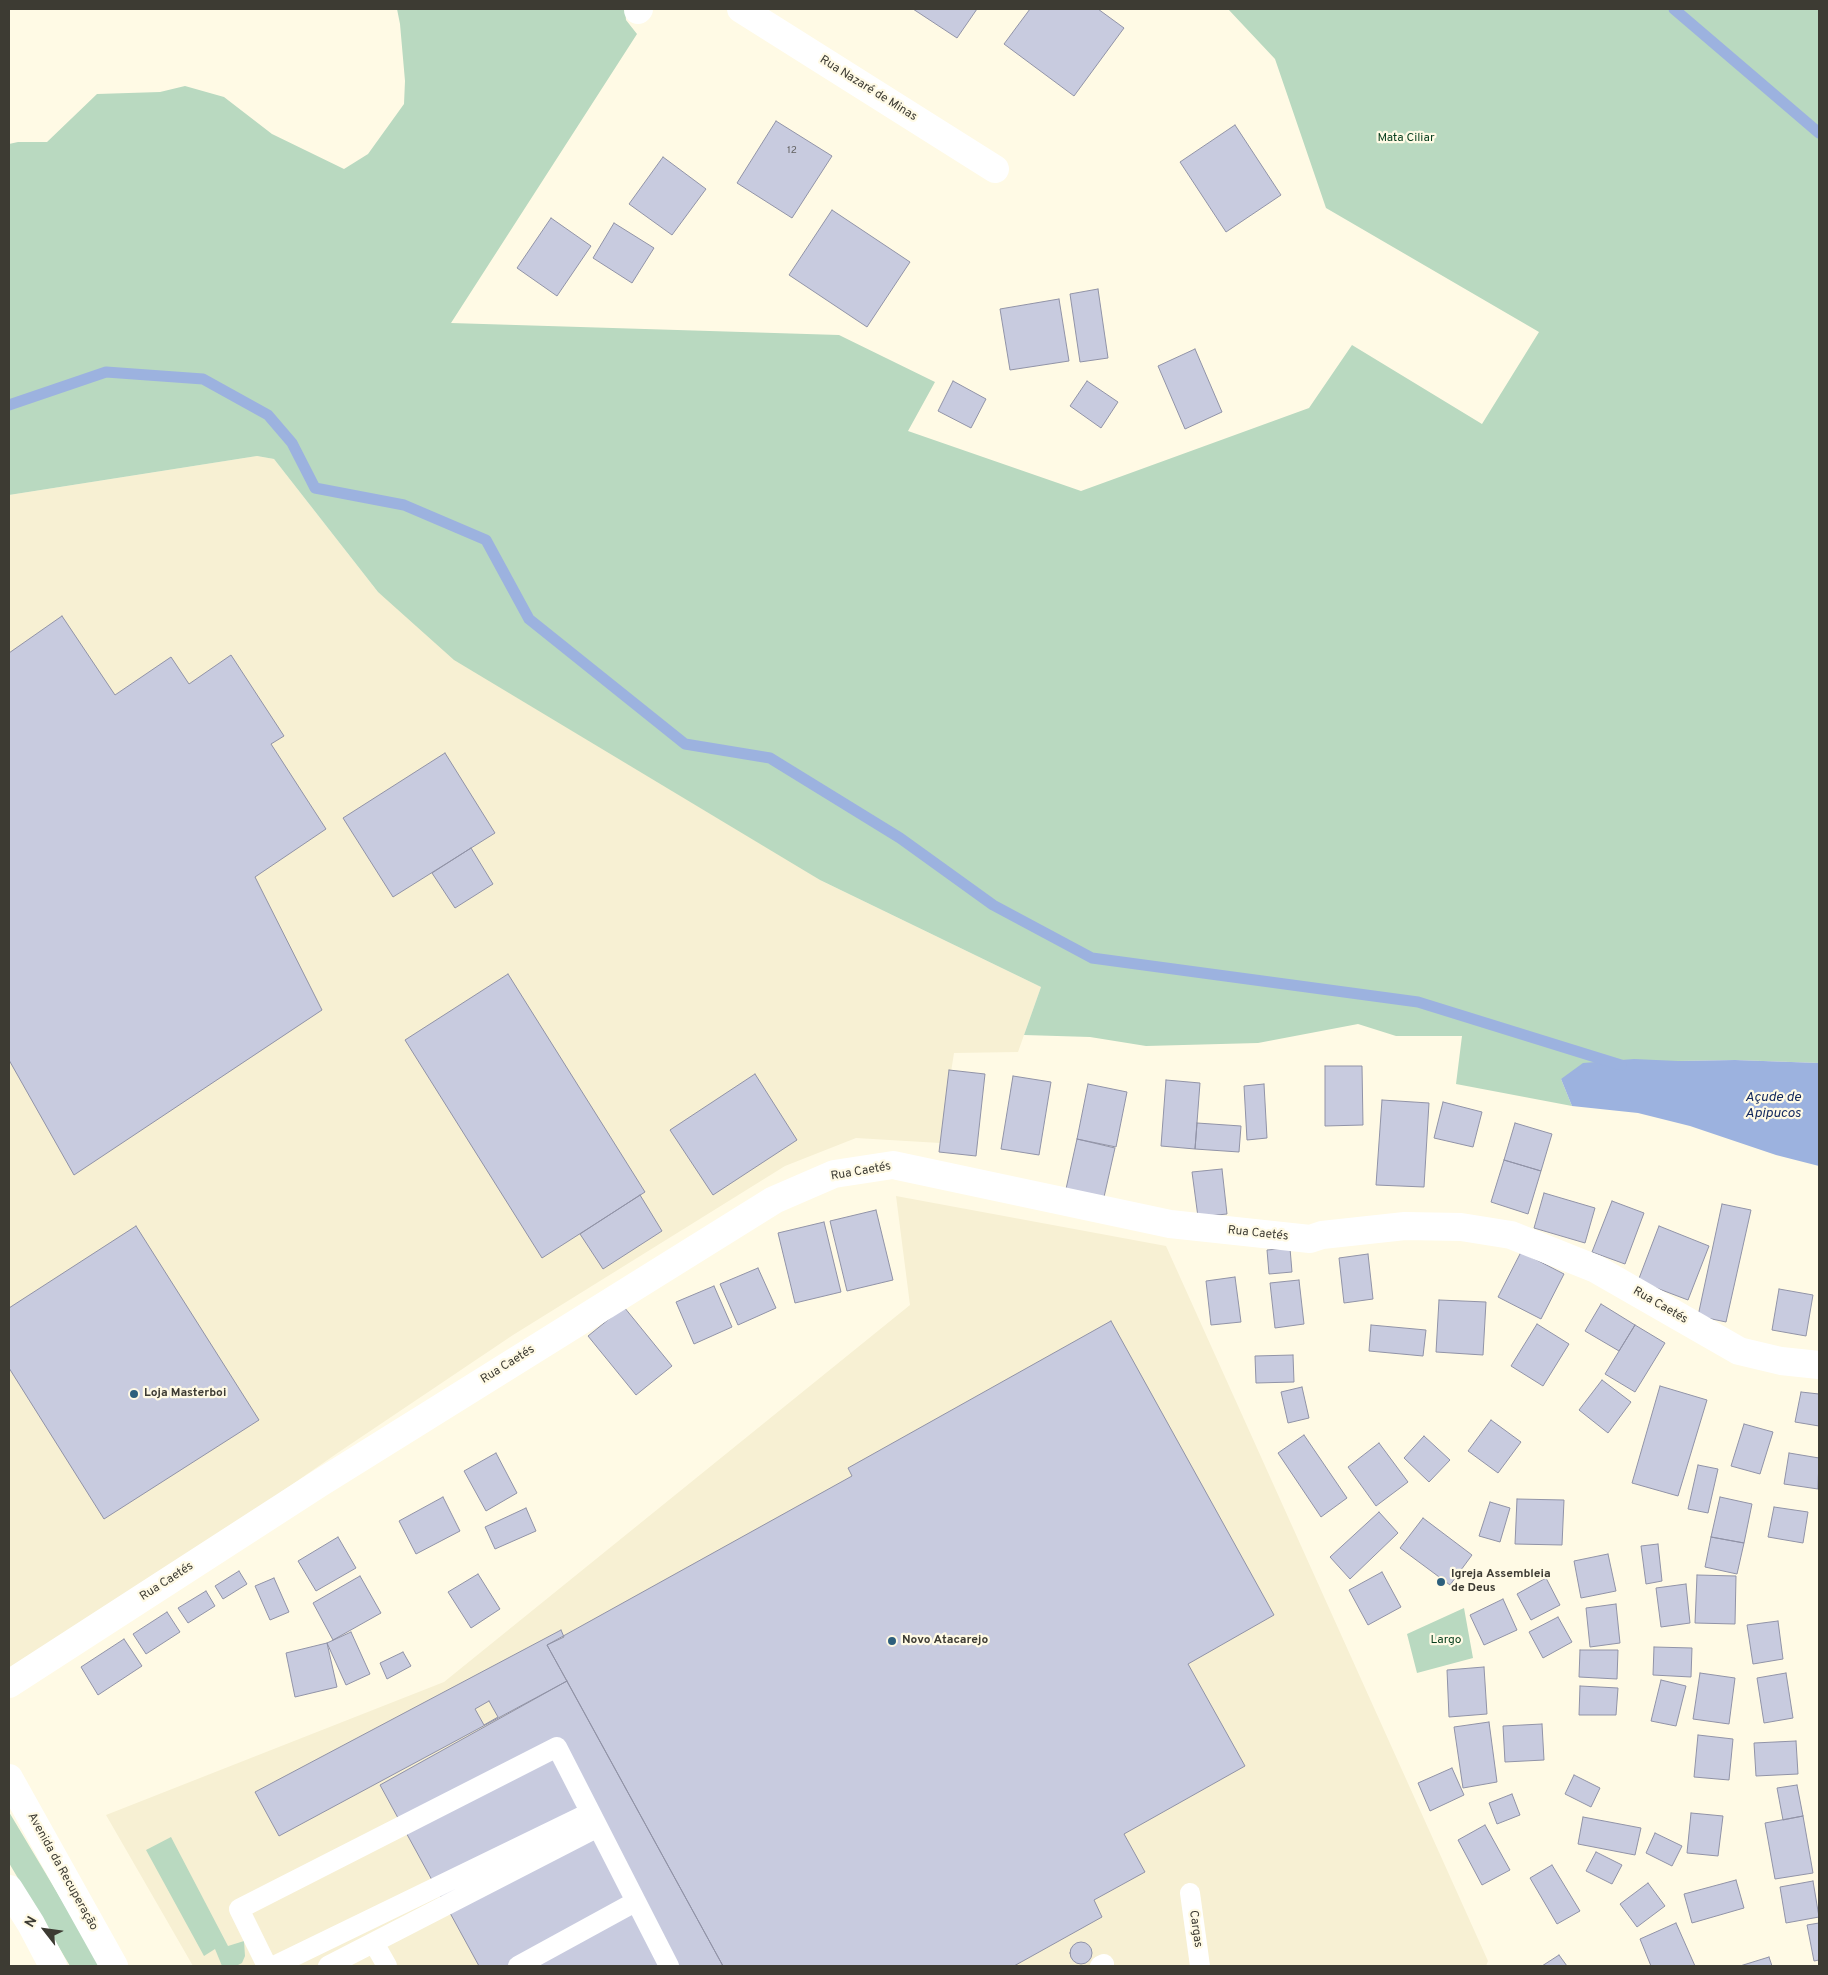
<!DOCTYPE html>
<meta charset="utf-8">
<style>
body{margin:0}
#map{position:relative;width:1828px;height:1975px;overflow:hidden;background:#fffae5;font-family:Overpass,sans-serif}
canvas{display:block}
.frame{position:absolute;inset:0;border:10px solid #3d3b33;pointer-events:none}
.north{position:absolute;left:20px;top:1905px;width:50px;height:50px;-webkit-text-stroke:4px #fffae5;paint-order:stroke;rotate:300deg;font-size:14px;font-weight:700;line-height:20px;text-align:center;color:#3d3b33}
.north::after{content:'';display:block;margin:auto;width:18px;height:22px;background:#3d3b33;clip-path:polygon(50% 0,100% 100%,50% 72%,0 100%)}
</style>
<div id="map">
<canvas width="1828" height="1975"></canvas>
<div class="frame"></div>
<div class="north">N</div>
</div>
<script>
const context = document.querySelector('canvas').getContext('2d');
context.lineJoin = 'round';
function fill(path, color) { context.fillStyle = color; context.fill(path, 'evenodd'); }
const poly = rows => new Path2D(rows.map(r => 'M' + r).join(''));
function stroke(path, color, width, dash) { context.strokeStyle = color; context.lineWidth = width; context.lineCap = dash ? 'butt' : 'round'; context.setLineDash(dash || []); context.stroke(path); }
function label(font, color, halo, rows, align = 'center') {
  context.font = font + ' Overpass,sans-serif'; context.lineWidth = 4.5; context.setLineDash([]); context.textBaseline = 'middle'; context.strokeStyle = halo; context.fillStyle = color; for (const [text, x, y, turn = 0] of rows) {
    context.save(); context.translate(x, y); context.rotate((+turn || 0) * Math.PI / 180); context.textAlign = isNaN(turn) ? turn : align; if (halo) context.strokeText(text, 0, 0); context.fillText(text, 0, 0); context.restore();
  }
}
fill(poly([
 [257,456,274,459,378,592,820,880,1041,987,1018,1052,954,1053,940,1143,856,1138,785,1166,513,1335,339,1452,9,1681,9,495],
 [896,1196,1166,1246,1488,1961,1486,1966,193,1966,106,1815,444,1682,910,1305]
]), '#f7f0d3');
fill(poly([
 [397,9,625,9,626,20,637,34,451,323,839,335,935,382,908,431,1081,491,1309,408,1352,345,1482,424,1539,332,1326,208,1275,59,1228,9,1819,9,1819,1063,1735,1060,1678,1061,1561,1079,1572,1106,1456,1084,1462,1036,1396,1036,1358,1024,1258,1043,1146,1046,1090,1037,1024,1035,1041,987,820,880,454,660,378,592,274,459,257,456,9,495,9,144,18,142,47,142,97,94,160,92,185,86,224,97,272,134,344,169,368,154,404,104,405,81,400,24],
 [1464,1608,1473,1658,1417,1673,1407,1634],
 [9,1812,101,1966,70,1966,9,1863],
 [171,1837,228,1946,244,1941,245,1956,242,1963,236,1966,222,1966,215,1949,204,1956,146,1850]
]), '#b9d9c0');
fill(poly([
 [1634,1059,1678,1061,1735,1060,1819,1063,1819,1166,1776,1155,1690,1126,1638,1113,1572,1106,1561,1079,1583,1063]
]), '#9cb2df');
stroke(poly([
 [1674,9,1819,133],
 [9,405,106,372,203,379,268,415,292,443,315,488,404,505,486,540,529,619,685,744,770,758,900,838,993,905,1092,958,1418,1002,1621,1065]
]), '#9cb2df', 11);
const building = poly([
 [913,9,977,9,957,38,913,9],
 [1030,9,1098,9,1124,28,1074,96,1004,44,1030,9],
 [776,121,832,156,792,218,737,183,776,121],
 [1235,125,1281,195,1226,232,1180,162,1235,125],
 [663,157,706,189,672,235,629,204,663,157],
 [832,210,910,262,867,327,789,275,832,210],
 [551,218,591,246,557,296,517,268,551,218],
 [614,223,654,248,632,283,593,258,614,223],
 [1098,289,1108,358,1080,362,1070,294,1098,289],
 [1059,299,1069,361,1010,370,1000,309,1059,299],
 [1195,349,1222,412,1185,429,1158,366,1195,349],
 [953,381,986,399,971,428,938,411,953,381],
 [1087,381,1118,402,1101,428,1070,406,1087,381],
 [62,616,115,695,171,657,189,684,231,655,284,736,271,744,326,829,255,877,322,1010,74,1175,9,1060,9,653,62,616],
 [445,753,495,833,393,897,343,818,445,753],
 [471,848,493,884,455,908,432,873,471,848],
 [508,974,645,1192,542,1258,405,1040,508,974],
 [1325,1066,1362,1066,1363,1125,1325,1126,1325,1066],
 [949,1070,985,1074,976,1156,939,1152,949,1070],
 [755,1074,797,1140,713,1195,670,1130,755,1074],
 [1013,1076,1051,1082,1039,1155,1001,1149,1013,1076],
 [1166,1080,1200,1083,1195,1149,1161,1146,1166,1080],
 [1088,1084,1127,1092,1116,1147,1077,1139,1088,1084],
 [1264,1084,1267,1138,1247,1140,1244,1086,1264,1084],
 [1382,1100,1429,1103,1424,1187,1376,1185,1382,1100],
 [1443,1102,1482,1112,1473,1147,1434,1138,1443,1102],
 [1197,1123,1241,1126,1239,1152,1195,1149,1197,1123],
 [1515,1123,1552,1134,1541,1171,1504,1160,1515,1123],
 [1077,1139,1115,1148,1104,1197,1066,1189,1077,1139],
 [1504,1160,1541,1171,1528,1214,1491,1202,1504,1160],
 [1222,1169,1227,1214,1198,1217,1192,1172,1222,1169],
 [1544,1193,1595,1208,1585,1243,1534,1228,1544,1193],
 [640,1195,662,1231,603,1269,580,1234,640,1195],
 [1612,1201,1644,1213,1625,1264,1592,1252,1612,1201],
 [1722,1204,1751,1210,1726,1322,1698,1316,1722,1204],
 [876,1210,893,1280,847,1291,830,1221,876,1210],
 [824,1222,841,1292,795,1303,778,1233,824,1222],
 [136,1226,259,1420,104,1519,9,1368,9,1308,136,1226],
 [1659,1226,1709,1246,1688,1300,1638,1281,1659,1226],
 [1290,1248,1292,1272,1269,1274,1267,1250,1290,1248],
 [1521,1252,1564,1274,1541,1319,1498,1297,1521,1252],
 [1368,1254,1373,1299,1344,1303,1339,1258,1368,1254],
 [758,1268,776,1308,738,1325,720,1284,758,1268],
 [1235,1277,1241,1322,1211,1325,1206,1281,1235,1277],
 [1299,1280,1304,1324,1275,1328,1270,1283,1299,1280],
 [714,1286,732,1327,694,1344,676,1302,714,1286],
 [1779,1289,1813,1295,1806,1336,1772,1330,1779,1289],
 [1439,1300,1486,1302,1483,1355,1436,1352,1439,1300],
 [1601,1304,1635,1325,1619,1351,1585,1331,1601,1304],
 [624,1307,672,1366,636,1395,588,1336,624,1307],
 [1111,1321,1274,1615,1188,1664,1245,1766,1124,1834,1145,1872,1094,1900,1102,1917,1014,1966,723,1966,547,1645,852,1476,848,1468,1111,1321],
 [1537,1324,1569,1344,1543,1386,1511,1366,1537,1324],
 [1371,1325,1426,1330,1423,1356,1369,1351,1371,1325],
 [1635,1325,1665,1343,1635,1392,1605,1374,1635,1325],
 [1293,1355,1294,1382,1256,1383,1255,1356,1293,1355],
 [1602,1380,1631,1402,1608,1433,1579,1410,1602,1380],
 [1660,1386,1707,1400,1678,1496,1632,1483,1660,1386],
 [1302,1387,1309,1418,1288,1423,1281,1392,1302,1387],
 [1801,1392,1819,1394,1819,1426,1795,1422,1801,1392],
 [1491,1420,1521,1442,1498,1473,1468,1451,1491,1420],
 [1744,1424,1773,1432,1760,1474,1731,1466,1744,1424],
 [1304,1435,1347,1498,1321,1517,1278,1453,1304,1435],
 [1424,1436,1450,1460,1429,1482,1404,1458,1424,1436],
 [1379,1443,1408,1482,1376,1506,1348,1467,1379,1443],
 [496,1453,517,1493,486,1511,464,1471,496,1453],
 [1789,1453,1819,1458,1818,1489,1784,1484,1789,1453],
 [1698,1465,1718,1469,1708,1513,1688,1509,1698,1465],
 [443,1497,460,1531,416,1554,399,1521,443,1497],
 [1720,1497,1752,1504,1744,1543,1711,1537,1720,1497],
 [1517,1499,1564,1500,1562,1545,1515,1544,1517,1499],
 [1490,1502,1510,1508,1500,1542,1479,1536,1490,1502],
 [1774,1507,1808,1512,1803,1543,1768,1537,1774,1507],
 [526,1508,536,1531,495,1549,485,1527,526,1508],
 [1379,1512,1398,1533,1350,1579,1330,1557,1379,1512],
 [1423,1518,1472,1555,1450,1585,1400,1548,1423,1518],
 [338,1537,356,1568,316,1591,298,1561,338,1537],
 [1711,1537,1744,1543,1737,1574,1705,1567,1711,1537],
 [1658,1544,1662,1581,1646,1584,1641,1546,1658,1544],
 [1608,1554,1616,1591,1581,1598,1574,1561,1608,1554],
 [239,1571,247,1584,223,1599,215,1586,239,1571],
 [1382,1572,1401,1607,1368,1625,1349,1590,1382,1572],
 [478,1574,500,1609,471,1628,448,1592,478,1574],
 [1697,1575,1736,1576,1735,1624,1695,1623,1697,1575],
 [360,1576,381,1613,333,1640,313,1603,360,1576],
 [274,1578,289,1612,270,1620,255,1586,274,1578],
 [1546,1578,1560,1605,1531,1620,1517,1594,1546,1578],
 [1686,1584,1690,1623,1661,1627,1656,1588,1686,1584],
 [206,1591,215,1606,188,1623,178,1608,206,1591],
 [1503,1599,1517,1630,1484,1645,1470,1615,1503,1599],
 [1616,1604,1620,1643,1590,1647,1586,1608,1616,1604],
 [167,1612,180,1632,146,1654,133,1634,167,1612],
 [1558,1617,1572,1642,1543,1658,1529,1632,1558,1617],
 [1778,1621,1783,1659,1753,1664,1747,1625,1778,1621],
 [561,1630,564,1637,547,1645,567,1681,279,1836,255,1792,561,1630],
 [351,1632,370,1674,346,1685,327,1643,351,1632],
 [124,1639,142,1666,98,1695,81,1667,124,1639],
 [327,1643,337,1687,295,1697,286,1653,327,1643],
 [1654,1647,1692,1648,1691,1677,1653,1675,1654,1647],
 [1580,1650,1618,1650,1617,1679,1579,1677,1580,1650],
 [403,1652,411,1666,387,1679,380,1663,403,1652],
 [1484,1667,1487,1714,1449,1717,1447,1670,1484,1667],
 [1700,1673,1735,1678,1729,1724,1693,1719,1700,1673],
 [1786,1673,1793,1718,1764,1723,1757,1678,1786,1673],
 [1661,1680,1686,1686,1676,1726,1651,1721,1661,1680],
 [567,1681,723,1966,479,1966,380,1785,567,1681],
 [1580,1686,1618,1688,1616,1715,1579,1715,1580,1686],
 [489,1701,498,1717,484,1725,475,1709,489,1701],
 [1489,1722,1497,1782,1463,1788,1454,1727,1489,1722],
 [1542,1724,1544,1760,1505,1762,1503,1726,1542,1724],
 [1698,1735,1733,1739,1729,1780,1694,1777,1698,1735],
 [1796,1741,1798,1774,1756,1776,1754,1743,1796,1741],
 [1452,1768,1464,1795,1430,1811,1418,1783,1452,1768],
 [1574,1775,1600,1788,1591,1807,1565,1794,1574,1775],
 [1797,1785,1803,1816,1783,1820,1777,1788,1797,1785],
 [1512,1794,1520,1815,1497,1824,1489,1803,1512,1794],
 [1691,1813,1723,1816,1718,1856,1687,1853,1691,1813],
 [1803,1816,1813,1873,1775,1879,1765,1823,1803,1816],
 [1583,1817,1641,1828,1635,1855,1578,1844,1583,1817],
 [1485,1825,1510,1870,1482,1885,1458,1840,1485,1825],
 [1655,1833,1682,1846,1672,1866,1646,1853,1655,1833],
 [1596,1852,1622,1865,1612,1884,1586,1871,1596,1852],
 [1552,1865,1580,1911,1557,1924,1530,1878,1552,1865],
 [1736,1880,1744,1908,1692,1923,1684,1894,1736,1880],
 [1813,1881,1819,1917,1786,1923,1780,1887,1813,1881],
 [1648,1883,1665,1906,1637,1927,1620,1904,1648,1883],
 [1676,1923,1695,1966,1651,1966,1640,1939,1676,1923],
 [1819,1923,1819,1960,1814,1961,1807,1925,1819,1923],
 '1070 1953a11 11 0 1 1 22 0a11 11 0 1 1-22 0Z',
 [1559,1955,1567,1966,1542,1966,1559,1955],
 [1769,1957,1772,1966,1740,1966,1769,1957]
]);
fill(building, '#c8cbdf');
stroke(building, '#9193a7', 1);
stroke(poly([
 [1190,1893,1200,1966],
 [374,1943,387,1966],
 [267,1966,239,1909,557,1747,669,1966],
 [274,1966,589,1813],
 [328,1966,596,1828],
 [518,1966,635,1902],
 [1100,1966,1104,1964]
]), '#fff', 20);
stroke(poly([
 [741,9,995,169],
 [638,10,639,9],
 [9,1684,320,1483,774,1200,834,1174,893,1165,1170,1224,1310,1239,1322,1235,1405,1226,1461,1227,1511,1235,1596,1269,1739,1351,1781,1361,1819,1365]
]), '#fff', 28);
stroke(poly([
 [9,1778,114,1966]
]), '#fff', 28);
stroke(poly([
 [9,1889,31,1924,53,1966]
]), '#fff', 28);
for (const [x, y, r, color] of [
 [134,1394,5,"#2d5f7c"],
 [1441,1582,5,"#2d5f7c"],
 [892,1641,5,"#2d5f7c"]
]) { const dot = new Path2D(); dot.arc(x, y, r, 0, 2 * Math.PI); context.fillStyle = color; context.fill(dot); stroke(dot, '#fffae5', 2); }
label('10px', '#605f5e', null, [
 ["12",792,151]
]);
label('12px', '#3d3b33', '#fffae5', [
 ["Rua Nazaré de Minas",868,89,32],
 ["Rua Caetés",861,1172,-10],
 ["Rua Caetés",1258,1234,6],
 ["Rua Caetés",1660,1306,30],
 ["Rua Caetés",508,1365,-32],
 ["Rua Caetés",167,1582,-33],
 ["Avenida da Recuperação",62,1872,61],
 ["Cargas",1195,1929,82]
]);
label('12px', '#063e1d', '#fffae5', [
 ["Mata Ciliar",1406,139],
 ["Largo",1446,1641]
]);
label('bold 12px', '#3d3b33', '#fffae5', [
 ["Loja Masterboi",144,1394],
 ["Igreja Assembleia",1451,1575],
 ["de Deus",1451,1589],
 ["Novo Atacarejo",902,1641]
], 'left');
label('italic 14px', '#11275c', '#fffae5', [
 ["Açude de",1773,1098],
 ["Apipucos",1773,1114]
]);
</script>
